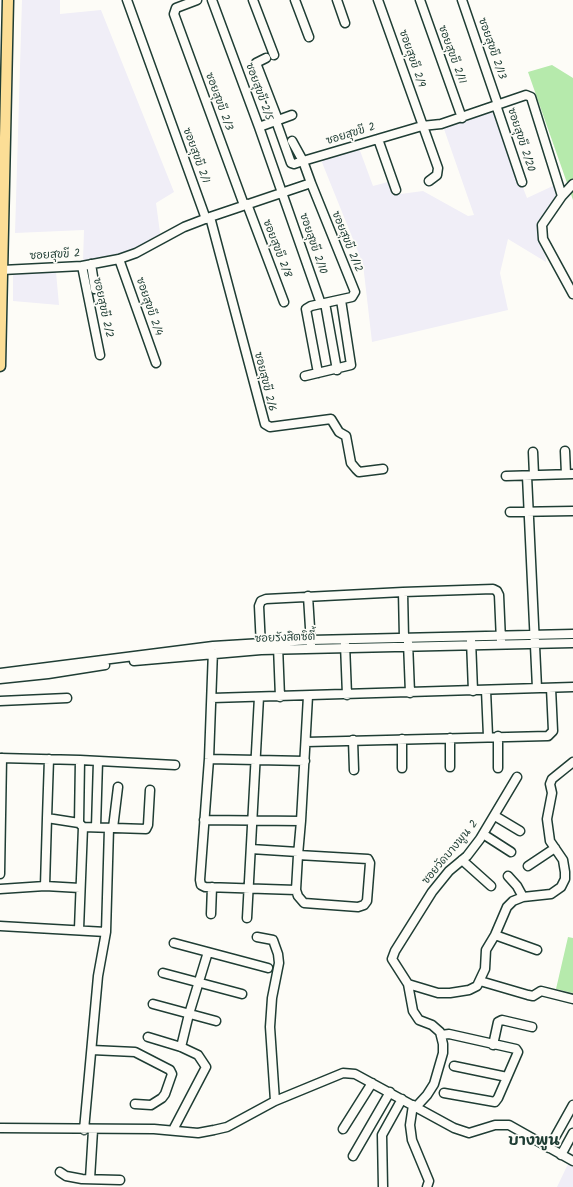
<!DOCTYPE html>
<meta charset="utf-8">
<style>
body{margin:0}
canvas{display:block;background:#fdfcf7}
</style>
<canvas width="573" height="1187"></canvas>
<script>
const context = document.querySelector('canvas').getContext('2d');
context.lineJoin = 'round';
function fill(path, color) { context.fillStyle = color; context.fill(path, 'evenodd'); }
const poly = rows => new Path2D(rows.map(r => 'M' + r).join(''));
function stroke(path, color, width, dash) { context.strokeStyle = color; context.lineWidth = width; context.lineCap = dash ? 'butt' : 'round'; context.setLineDash(dash || []); context.stroke(path); }
function label(font, color, halo, rows, align = 'center') {
  context.font = font + ' Kalam,"Playpen Sans Thai",sans-serif'; context.lineWidth = 3.5; context.setLineDash([]); context.textBaseline = 'middle'; context.strokeStyle = halo; context.fillStyle = color; for (const [text, x, y, turn = 0] of rows) {
    context.save(); context.translate(x, y); context.rotate((+turn || 0) * Math.PI / 180); context.textAlign = isNaN(turn) ? turn : align; if (halo) context.strokeText(text, 0, 0); context.fillText(text, 0, 0); context.restore();
  }
}
fill(poly([
 [22,0,60,0,60,14,101,10,174,192,156,203,161,240,139,254,78,270,56,272,59,305,13,301,13,272,83,261,84,230,15,233],
 [493,110,527,198,555,185,559,196,541,221,540,242,545,250,546,262,508,239,500,273,508,310,372,342,363,264,321,160,359,148,373,186,388,182,393,195,423,191,468,216,474,215,444,129],
 [568,1164,573,1167,573,1187,557,1187]
]), '#f0eef7');
fill(poly([
 [552,65,573,78,573,200,528,72],
 [568,937,573,938,573,993,556,989]
]), '#b6eaac');
const minor = poly([
 [127,0,206,219],
 [197,0,176,8,174,14,244,205],
 [212,0,259,127,321,304],
 [253,0,274,55],
 [295,0,309,37],
 [337,0,345,23],
 [378,0,438,168,437,175,429,181],
 [420,0,462,118],
 [462,0,498,105],
 [266,58,256,63,278,120],
 [496,105,522,182],
 [276,121,291,163,294,164,303,161,292,141],
 [259,127,292,115],
 [378,139,396,190],
 [311,183,355,292,352,297,311,306,306,309,318,373],
 [562,196,573,184],
 [247,204,284,302],
 [210,217,265,424,270,427,331,419,339,432,346,436,351,463,356,469,359,472,383,469],
 [119,259,156,363],
 [91,264,95,289],
 [82,266,100,355],
 [2,270,82,266,119,259,136,253,184,227,210,217,311,183,303,161,422,126,441,124,526,95,531,97,562,196,542,225,543,239,573,294],
 [325,303,337,370],
 [305,376,351,365,341,300],
 [565,451,566,474],
 [533,452,534,475],
 [506,476,573,474],
 [527,476,537,688],
 [510,512,573,511],
 [403,592,404,638],
 [308,596,311,644],
 [471,640,473,691],
 [408,642,410,693],
 [345,644,347,695],
 [278,646,280,697],
 [261,647,259,606,261,601,266,599,403,592,493,589,497,591,499,595,501,641],
 [213,650,209,759,200,880,201,885,205,887,296,890],
 [134,661,261,650,573,643],
 [0,673,213,646,311,640,573,634],
 [0,679,48,674,105,665],
 [486,690,488,736],
 [212,698,573,687],
 [0,701,67,698],
 [498,736,498,768],
 [450,738,450,767],
 [402,739,402,768],
 [353,740,354,770],
 [306,742,548,736,553,731,551,688],
 [0,758,80,760,175,765],
 [209,759,305,761],
 [495,816,520,831],
 [47,818,49,759],
 [204,820,301,821],
 [79,823,80,760],
 [83,827,146,829,148,825,150,790],
 [96,827,98,761],
 [113,828,118,787],
 [483,834,511,852],
 [251,849,298,852],
 [298,855,368,859,370,863,367,901,364,905,358,907,304,903,298,896,296,890,298,855,301,821,308,696],
 [462,860,491,886],
 [528,866,555,848],
 [0,874,2,758],
 [508,876,517,886,523,897],
 [45,886,80,888],
 [0,889,45,886,47,818,79,823,83,827,79,929],
 [211,914,212,887],
 [247,918,259,697],
 [0,926,106,932],
 [495,935,537,950],
 [257,937,273,940,278,954,279,963,272,998,270,1027,275,1101],
 [174,943,268,968],
 [163,973,242,994],
 [480,981,528,995,533,996,541,991,573,999],
 [408,984,438,993,450,993,469,990,477,986,485,969,486,950,495,935,507,907,513,901,523,897,551,894,561,887,565,879,565,872,563,860,550,841,547,819,552,793,550,784,552,779,573,762],
 [153,1004,216,1021],
 [441,1035,449,1034,516,1049,518,1052,498,1098,495,1102,444,1093],
 [148,1037,181,1047,198,1055,206,1067,173,1130],
 [493,1045,498,1022,502,1020,532,1027],
 [181,1047,189,1014,208,952],
 [92,1050,135,1052,170,1070,172,1074,165,1094,162,1098,151,1105,135,1104],
 [454,1066,507,1077],
 [413,1105,410,1125,412,1140,429,1181,427,1187],
 [416,1107,427,1095,434,1084,443,1053,443,1044,440,1032,432,1025,419,1020,413,1011,408,984,392,959,395,951,432,892,449,871,467,856,480,839,517,777],
 [0,1128,154,1129,198,1133,214,1130,227,1127,275,1101,343,1073,355,1074,454,1128,469,1133,495,1125,509,1125,573,1161],
 [343,1129,372,1083],
 [84,1130,98,976,106,932,109,828],
 [549,1148,573,1105],
 [561,1155,573,1133],
 [353,1156,390,1092],
 [60,1172,66,1176,82,1179,120,1180],
 [90,1179,93,1130],
 [383,1187,382,1135,402,1099]
]);
const major = poly([
 [0,366,8,0]
]);
stroke(minor, '#1f3d34', 11);
stroke(major, '#1f3d34', 13);
stroke(minor, '#fdfcf7', 8);
stroke(major, '#fcde96', 10);
label('11px', '#1f3d34', '#fdfcf7', [
 ["ซอยสุขขี 2/13",491,49,71],
 ["ซอยสุขขี 2/11",451,55,70],
 ["ซอยสุขขี 2/9",411,59,71],
 ["ซอยสุขขี 2/5",258,92,70],
 ["ซอยสุขขี 2/3",218,102,70],
 ["ซอยสุขขี 2",351,135,-17],
 ["ซอยสุขขี 2/20",520,140,72],
 ["ซอยสุขขี 2/1",195,156,70],
 ["ซอยสุขขี 2/12",346,242,68],
 ["ซอยสุขขี 2/10",312,244,71],
 ["ซอยสุขขี 2/8",276,249,69],
 ["ซอยสุขขี 2",55,256,-3],
 ["ซอยสุขขี 2/4",148,307,71],
 ["ซอยสุขขี 2/2",102,308,78],
 ["ซอยสุขขี 2/6",264,382,76],
 ["ซอยรังสิตซิตี้",285,639,-2],
 ["ซอยวัดบางพูน 2",451,853,-50]
]);
label('bold 15px', '#1f3d34', '#fdfcf7', [
 ["บางพูน",534,1142]
]);
</script>
